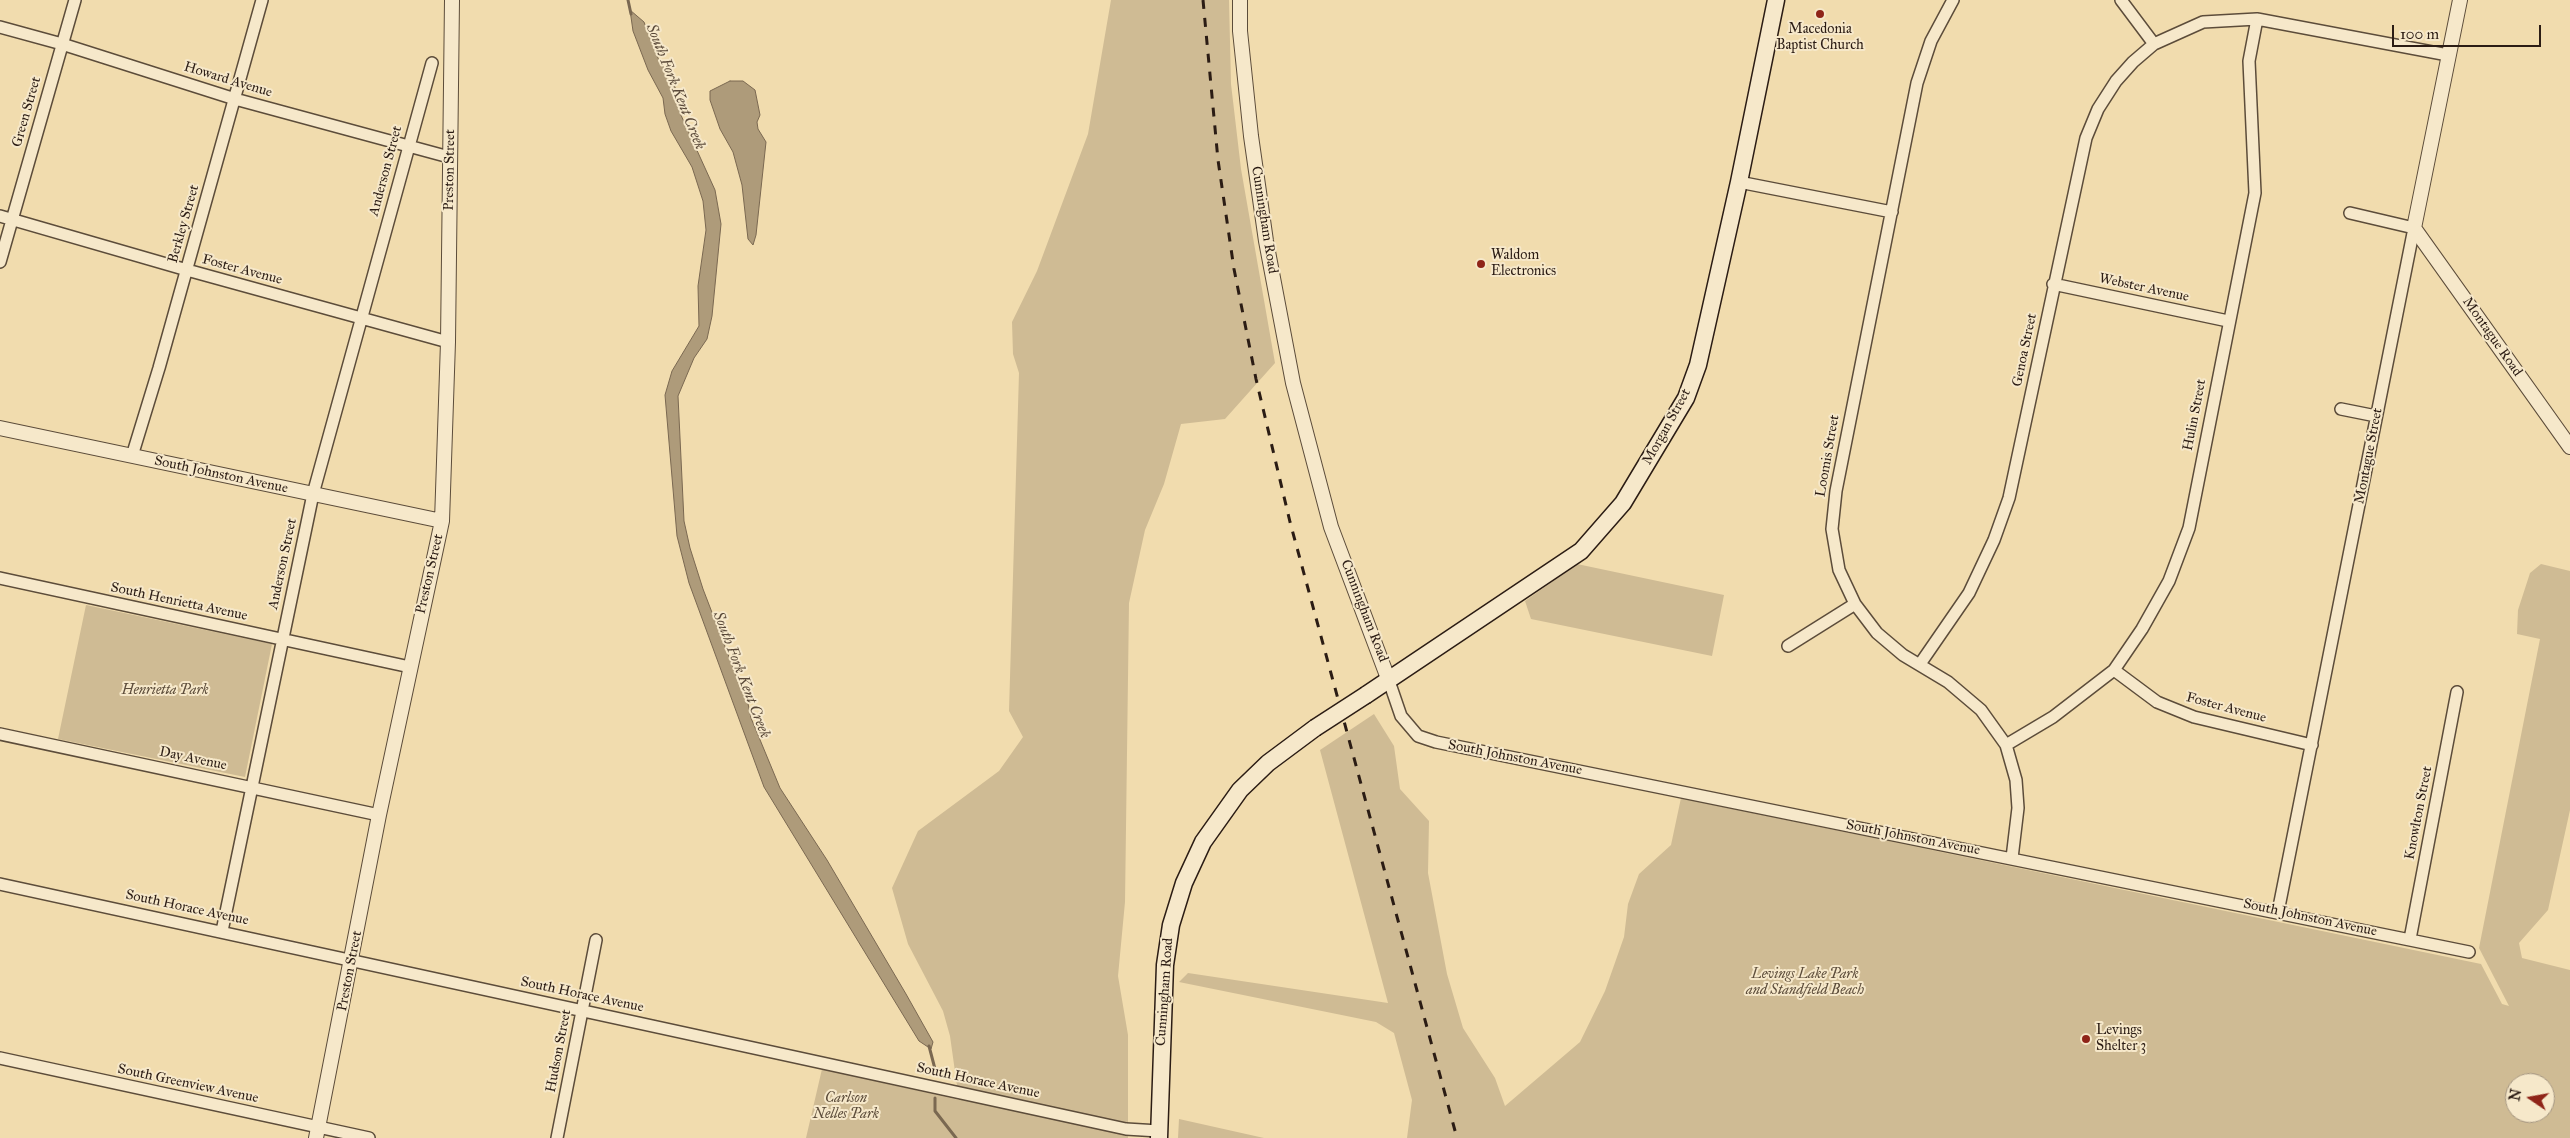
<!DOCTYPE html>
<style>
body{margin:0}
#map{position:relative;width:2570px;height:1138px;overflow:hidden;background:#f1dcae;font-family:"IM FELL Great Primer",serif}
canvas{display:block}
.north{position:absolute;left:2505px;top:1073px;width:50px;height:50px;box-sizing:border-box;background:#f6e8ca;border:1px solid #a59681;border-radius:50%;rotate:282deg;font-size:14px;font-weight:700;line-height:20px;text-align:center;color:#2b1c14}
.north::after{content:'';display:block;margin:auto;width:18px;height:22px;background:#8f2418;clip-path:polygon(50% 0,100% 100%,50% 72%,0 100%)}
.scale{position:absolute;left:2392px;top:25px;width:149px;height:22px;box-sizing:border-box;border:2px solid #2b1c14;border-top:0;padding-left:6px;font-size:15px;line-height:18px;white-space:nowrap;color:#2b1c14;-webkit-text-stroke:4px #f6e8ca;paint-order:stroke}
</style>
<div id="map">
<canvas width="2570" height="1138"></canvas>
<div class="north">N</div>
<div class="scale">100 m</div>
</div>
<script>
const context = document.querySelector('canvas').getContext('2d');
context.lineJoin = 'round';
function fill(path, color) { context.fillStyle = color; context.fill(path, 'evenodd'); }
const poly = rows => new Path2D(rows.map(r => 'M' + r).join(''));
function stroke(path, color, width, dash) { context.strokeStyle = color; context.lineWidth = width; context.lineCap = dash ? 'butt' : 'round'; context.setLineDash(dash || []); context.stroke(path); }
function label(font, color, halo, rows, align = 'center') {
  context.font = font + ' "IM FELL Great Primer",serif'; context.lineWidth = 4; context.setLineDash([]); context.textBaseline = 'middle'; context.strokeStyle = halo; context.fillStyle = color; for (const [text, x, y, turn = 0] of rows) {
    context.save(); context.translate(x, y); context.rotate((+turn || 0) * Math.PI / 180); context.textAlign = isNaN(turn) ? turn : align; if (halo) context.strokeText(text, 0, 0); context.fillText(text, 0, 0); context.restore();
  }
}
fill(poly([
 [1111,0,1229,0,1231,84,1241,169,1275,363,1225,419,1181,424,1164,484,1145,530,1129,603,1125,902,1118,976,1128,1035,1128,1138,806,1138,822,1069,959,1100,950,1036,943,1011,908,944,892,888,918,831,999,771,1023,737,1009,711,1019,373,1013,354,1012,322,1037,271,1088,134],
 [1577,564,1724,595,1712,656,1531,619,1525,601],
 [2541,564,2570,571,2570,810,2548,910,2519,943,2522,958,2570,970,2570,1138,1407,1138,1412,1100,1394,1033,1376,1022,1179,982,1188,973,1388,1003,1320,750,1374,714,1394,746,1400,789,1429,821,1428,873,1447,974,1463,1028,1495,1078,1505,1106,1580,1042,1605,991,1624,937,1628,904,1639,874,1671,845,1681,798,2481,964,2502,1004,2509,1006,2479,948,2540,639,2517,634,2518,610,2530,573],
 [2515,1083,2545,1083,2545,1113,2515,1113],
 [86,605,272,644,245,777,58,739],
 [1179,1119,1264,1138,1178,1138]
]), '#cfbb94');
const water = poly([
 [630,10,644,22,658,58,675,87,680,113,715,190,721,224,712,316,707,339,694,358,678,396,684,521,690,548,703,589,736,675,746,694,751,718,780,788,827,860,906,994,933,1042,931,1049,919,1041,764,787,689,583,677,536,665,395,672,371,699,326,698,286,706,230,703,201,692,167,671,131,665,114,663,98,648,70,633,31,630,10],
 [730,81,743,81,755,90,760,115,757,122,758,129,766,142,756,235,753,245,748,239,742,185,733,152,720,129,710,100,710,91,730,81]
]);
fill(water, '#ae9b7a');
stroke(water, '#7a6851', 1);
stroke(poly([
 [628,0,631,14],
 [929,1046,935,1069],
 [935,1098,935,1111,956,1138]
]), '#7a6851', 3);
const minor = poly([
 [1953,0,1931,41,1917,83,1836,491,1832,529,1839,570,1855,604,1877,633,1903,655,1948,682,1981,710,2006,745,2016,780,2018,808,2012,858],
 [2121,0,2154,44],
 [0,27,62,44,235,99,449,157],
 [1739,182,1892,212],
 [0,216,187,270,448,342],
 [0,262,75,0],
 [2053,284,2228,321],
 [2341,409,2376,416],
 [132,456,159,368,262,0],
 [0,578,410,667],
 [1788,646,1855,604],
 [1920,664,1969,593,1994,540,2009,498,2086,138,2098,109,2116,81,2133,62,2154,44,2203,22,2257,19,2448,55],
 [2114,670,2157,702,2194,717,2312,745],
 [1389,681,1401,716,1418,736,1436,742,2469,952],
 [0,734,379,815],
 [2006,745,2053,717,2114,670,2142,629,2169,581,2189,528,2255,193,2249,61,2257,19],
 [0,884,1126,1129,1159,1131],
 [2278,912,2414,228,2350,213],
 [222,931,313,494,432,63],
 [2410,939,2457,692],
 [0,1058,369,1138],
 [557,1138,596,940]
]);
const tertiary = poly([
 [1240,0,1240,31,1251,136,1266,241,1293,383,1331,527,1389,681],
 [2460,0,2414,228,2570,447],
 [0,428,442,521],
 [316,1138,379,815,442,521,448,342,452,0]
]);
const secondary = poly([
 [1366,695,1581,551,1623,503,1686,398,1698,365,1739,182,1776,0],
 [1159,1138,1165,965,1171,925,1184,883,1203,842,1240,790,1268,763,1315,728]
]);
stroke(minor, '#5c4c3a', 14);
stroke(tertiary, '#5c4c3a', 16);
stroke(secondary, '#2b1c14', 19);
stroke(minor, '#f6e8ca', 11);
stroke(tertiary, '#f6e8ca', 14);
stroke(secondary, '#f6e8ca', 16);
stroke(poly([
 [1203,0,1218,160,1234,269,1256,379,1290,522,1457,1138]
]), '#2b1c14', 3, [9, 9]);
const secondaryBridge = poly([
 [1315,728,1366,695]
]);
stroke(secondaryBridge, '#2b1c14', 19, []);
stroke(secondaryBridge, '#f6e8ca', 16);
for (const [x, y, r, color] of [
 [1820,14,5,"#8f2418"],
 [1481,264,5,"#8f2418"],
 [2086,1039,5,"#8f2418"]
]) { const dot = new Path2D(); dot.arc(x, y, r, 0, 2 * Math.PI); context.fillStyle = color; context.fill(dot); stroke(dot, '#f6e8ca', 2); }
label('14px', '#2b1c14', '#f6e8ca', [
 ["Macedonia",1820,30,"center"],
 ["Baptist Church",1820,46,"center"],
 ["Waldom",1491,256],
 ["Electronics",1491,272],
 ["Levings",2096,1031],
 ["Shelter 3",2096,1047]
], 'left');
label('14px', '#2b1c14', '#f6e8ca', [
 ["Howard Avenue",228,80,17],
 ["Green Street",27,112,-74],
 ["Preston Street",450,170,-89],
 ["Anderson Street",386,171,-75],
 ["Cunningham Road",1264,220,81],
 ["Berkley Street",184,224,-74],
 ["Foster Avenue",242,270,15],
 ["Webster Avenue",2144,288,12],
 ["Montague Road",2492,337,55],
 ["Genoa Street",2025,350,-78],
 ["Hulin Street",2195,415,-79],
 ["Morgan Street",1667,427,-61],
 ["Loomis Street",1828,456,-80],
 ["Montague Street",2369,456,-79],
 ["South Johnston Avenue",221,475,12],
 ["Anderson Street",283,564,-78],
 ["Preston Street",430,574,-77],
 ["South Henrietta Avenue",179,602,12],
 ["Cunningham Road",1364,611,69],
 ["Foster Avenue",2226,708,15],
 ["South Johnston Avenue",1515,758,11],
 ["Day Avenue",193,759,12],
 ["Knowlton Street",2419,813,-79],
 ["South Johnston Avenue",1913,838,11],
 ["South Horace Avenue",187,908,12],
 ["South Johnston Avenue",2310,918,12],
 ["Preston Street",350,971,-79],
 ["Cunningham Road",1165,992,-86],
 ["South Horace Avenue",582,995,12],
 ["Hudson Street",559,1051,-79],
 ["South Horace Avenue",978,1081,12],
 ["South Greenview Avenue",188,1084,12]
]);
label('italic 14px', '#5c4c3a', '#f6e8ca', [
 ["Henrietta Park",165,691],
 ["Levings Lake Park",1805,975],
 ["and Standfield Beach",1805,991],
 ["Carlson",846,1099],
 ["Nelles Park",846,1115]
]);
label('italic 15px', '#594838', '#f6e8ca', [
 ["South Fork Kent Creek",675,87,68],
 ["South Fork Kent Creek",741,675,69]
]);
</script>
